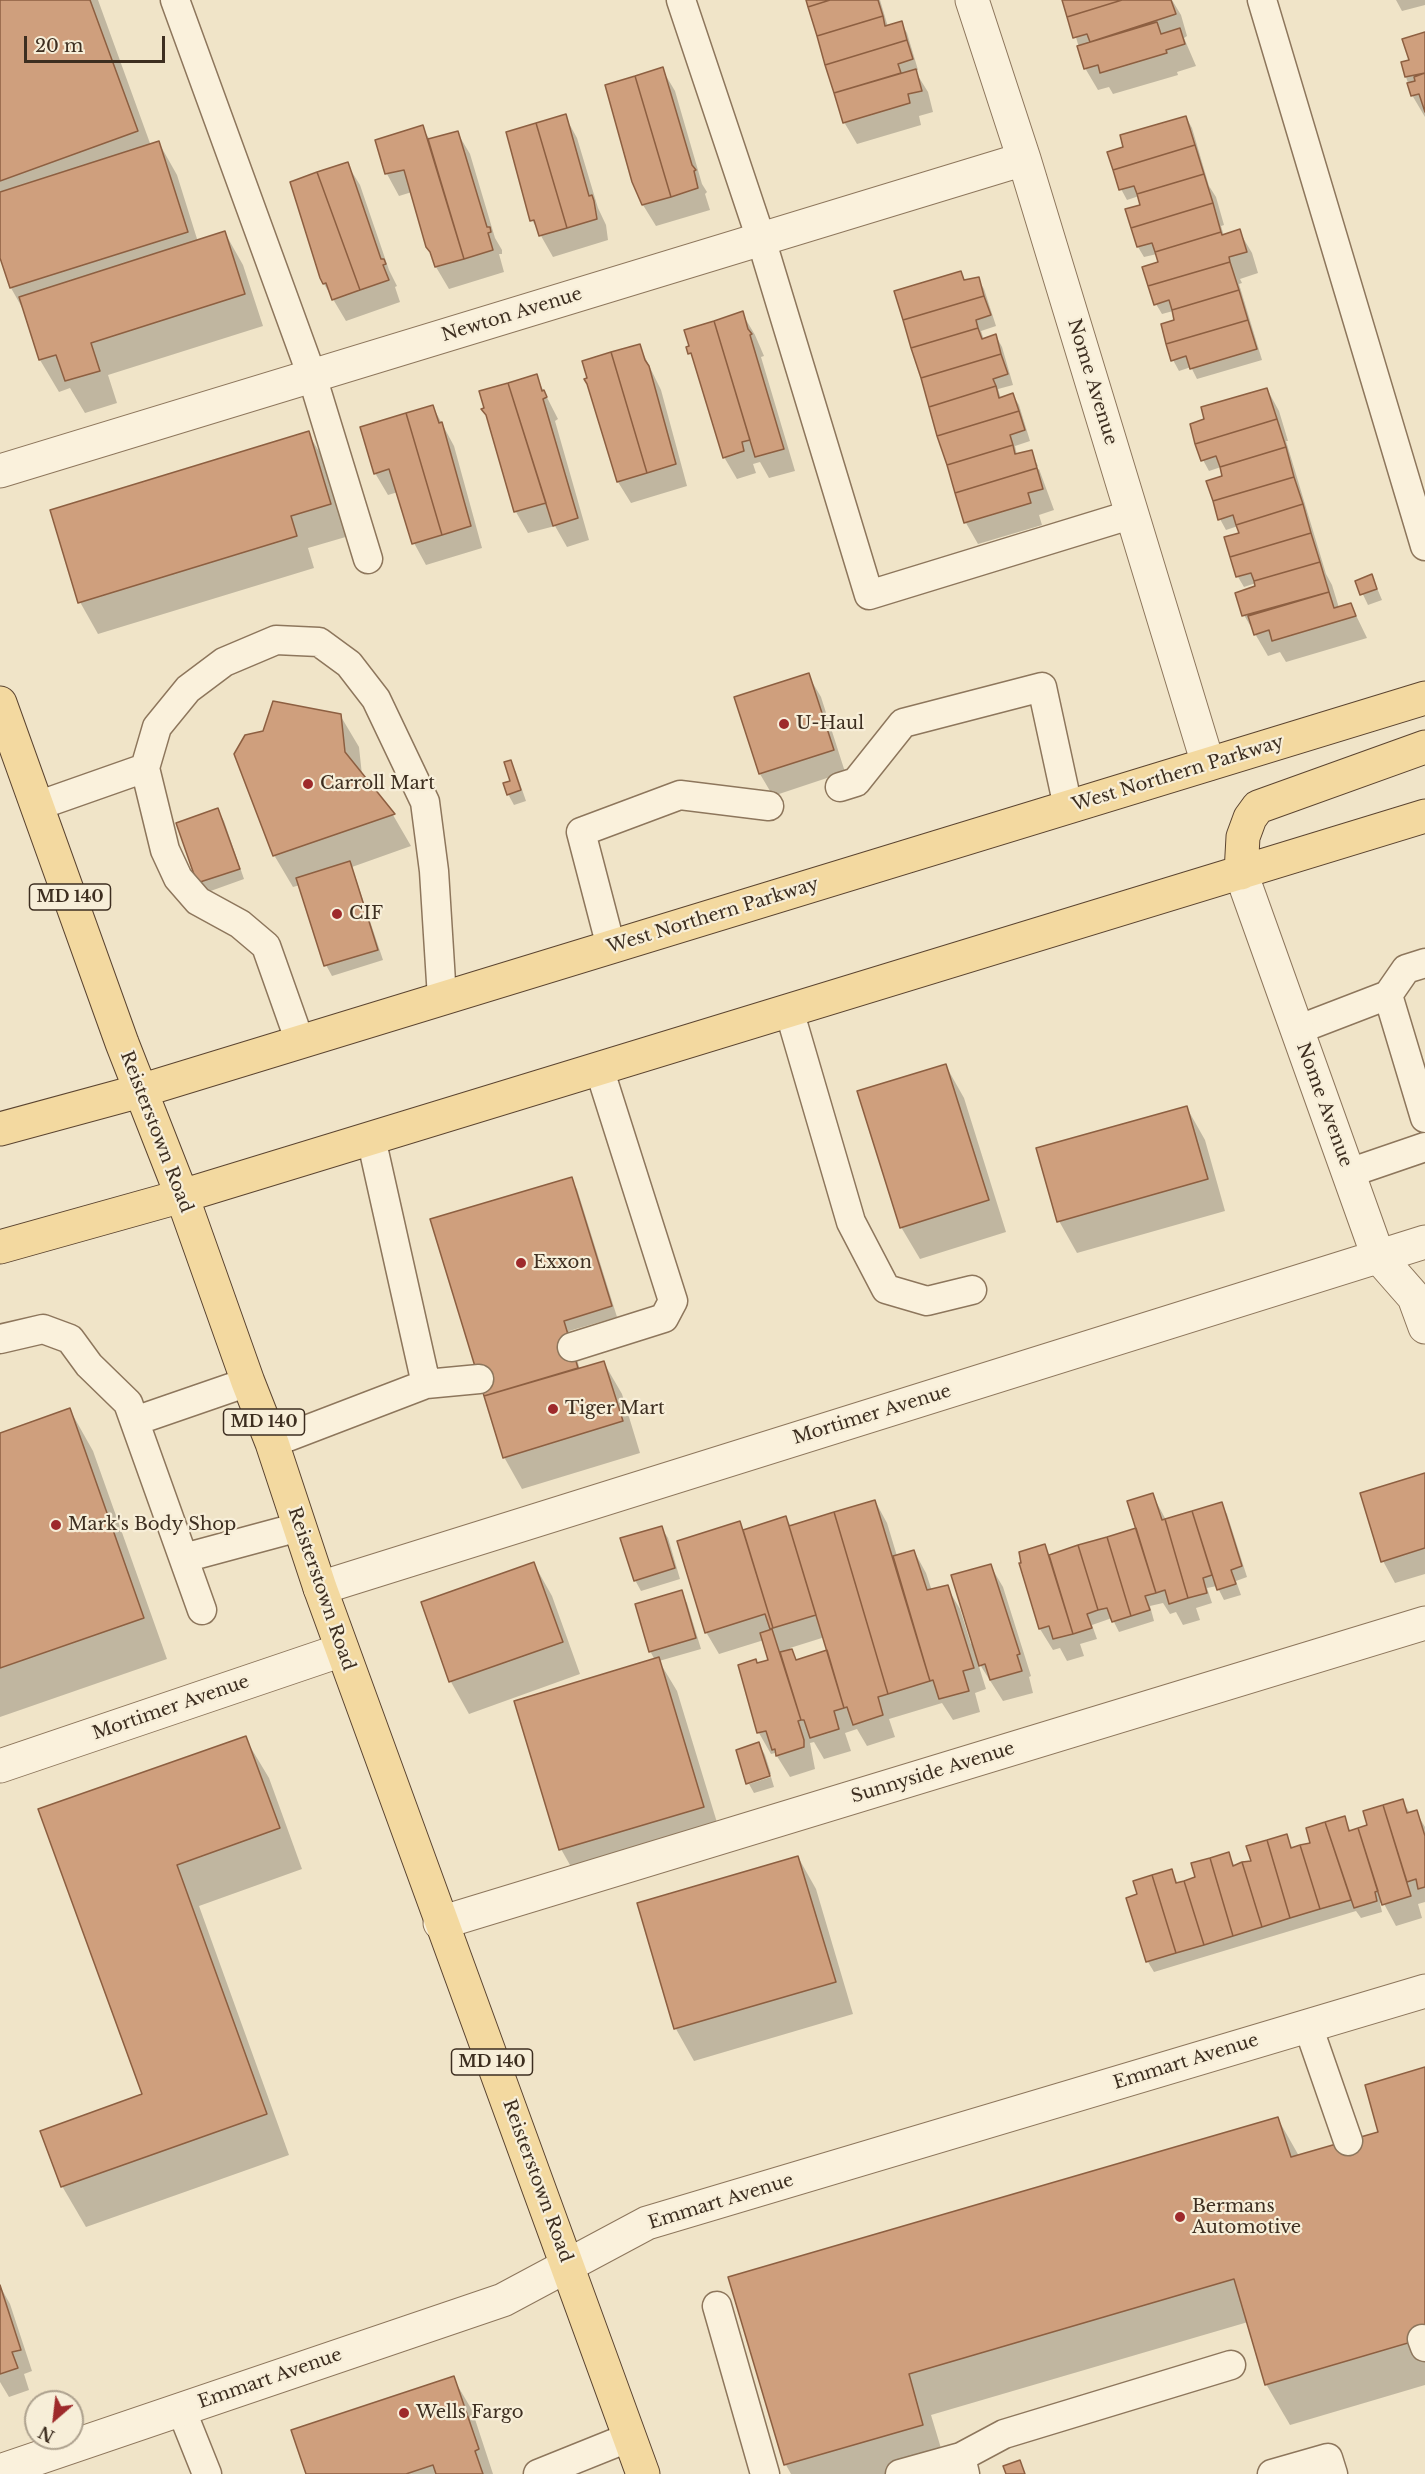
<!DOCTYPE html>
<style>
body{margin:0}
#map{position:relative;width:1425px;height:2474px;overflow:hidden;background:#f0e4c8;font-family:"Libre Baskerville",serif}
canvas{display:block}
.north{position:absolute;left:24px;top:2390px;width:60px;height:60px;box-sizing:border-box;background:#f7eed8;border:2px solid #ada18e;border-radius:50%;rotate:208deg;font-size:16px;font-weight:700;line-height:24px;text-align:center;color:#3d2e20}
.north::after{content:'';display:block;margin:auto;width:21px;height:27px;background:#9e2a2b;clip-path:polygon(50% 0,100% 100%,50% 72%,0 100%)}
.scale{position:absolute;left:24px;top:36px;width:141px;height:27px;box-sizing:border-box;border:3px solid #3d2e20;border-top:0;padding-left:8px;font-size:18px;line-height:21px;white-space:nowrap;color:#3d2e20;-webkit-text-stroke:4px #f7eed8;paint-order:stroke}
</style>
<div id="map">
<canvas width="1425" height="2474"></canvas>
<div class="north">N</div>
<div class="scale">20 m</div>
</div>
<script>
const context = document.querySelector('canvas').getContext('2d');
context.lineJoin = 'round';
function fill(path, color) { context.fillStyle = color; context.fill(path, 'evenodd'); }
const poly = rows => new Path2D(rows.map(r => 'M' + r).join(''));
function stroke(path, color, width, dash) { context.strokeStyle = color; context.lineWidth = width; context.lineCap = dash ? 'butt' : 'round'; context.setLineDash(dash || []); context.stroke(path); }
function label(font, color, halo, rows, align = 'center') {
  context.font = font + ' "Libre Baskerville",serif'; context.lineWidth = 4.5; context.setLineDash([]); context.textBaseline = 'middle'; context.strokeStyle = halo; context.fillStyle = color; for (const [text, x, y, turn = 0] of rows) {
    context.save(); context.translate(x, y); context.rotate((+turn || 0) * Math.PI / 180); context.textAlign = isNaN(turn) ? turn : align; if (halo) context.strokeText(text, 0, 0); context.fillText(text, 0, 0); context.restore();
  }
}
fill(poly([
 [0,0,98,0,151,146,159,143,177,175,198,242,225,233,243,265,263,326,108,375,117,403,85,413,70,388,59,392,40,360,24,311,11,288,0,253],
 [808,0,880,0,888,27,901,23,907,33,918,70,915,71,928,92,933,112,919,116,921,125,857,144,844,122],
 [1065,0,1172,0,1181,15,1187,36,1184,38,1196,66,1177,72,1178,75,1113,94,1109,87,1098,90,1085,68],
 [1396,0,1425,0,1425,5,1402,11],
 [1425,34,1425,117,1412,95,1406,77,1410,61],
 [662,69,675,91,702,184,707,192,705,194,710,210,656,226,643,205],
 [565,116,577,138,598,208,606,225,608,240,553,257,532,220],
 [1186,117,1192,128,1209,186,1216,197,1224,225,1221,226,1224,236,1239,231,1252,253,1258,273,1240,279,1242,283,1239,284,1262,360,1197,379,1191,367,1179,371,1173,360,1176,321,1173,311,1162,314,1156,304,1160,263,1157,254,1144,257,1138,247,1142,206,1139,196,1127,200,1121,189,1125,148],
 [422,127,430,140,457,132,470,154,495,238,502,250,502,254,499,254,504,272,449,289,436,267,412,192,399,196,387,174,377,141],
 [347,164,360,185,389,270,397,286,395,287,400,302,346,321,324,284],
 [960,273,965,281,978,279,984,289,996,326,981,331,984,340,996,336,1002,347,1013,385,998,389,1001,399,1013,395,1019,405,1030,441,1015,446,1017,455,1031,452,1038,466,956,491],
 [742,313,755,335,764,356,761,357,795,471,769,478,760,462,753,464,756,473,737,479,724,457,697,366,688,348],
 [639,345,661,390,687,486,631,503,618,482],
 [536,376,558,419,555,421,589,540,567,547,555,526,528,533,516,512,489,420],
 [1267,389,1279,411,1288,441,1286,441,1326,574,1332,585,1339,608,1351,605,1367,638,1286,662,1280,652,1268,656,1244,615,1257,587,1256,583,1244,587,1238,577,1241,534,1238,526,1226,530,1220,519,1224,477,1221,467,1209,471,1203,460,1206,420],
 [433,407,454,446,482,548,426,565,414,543,398,492,388,495,375,473],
 [308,433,327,465,349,536,308,548,314,568,98,634,80,602],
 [1039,469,1054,510,1039,515,1042,525,978,544,966,523,957,494],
 [1372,576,1382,600,1368,605,1357,582],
 [808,675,821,697,845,772,773,796,760,774,736,698],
 [340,715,359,747,362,775,393,815,411,846,352,867,383,960,332,976,326,965,300,885,293,887,274,855],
 [510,762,516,772,526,801,514,805,508,794,512,782],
 [218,810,224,821,244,879,205,893,199,883],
 [946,1066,964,1098,1006,1232,920,1259,901,1227],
 [1187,1108,1205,1140,1225,1211,1077,1253,1059,1221],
 [571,1179,577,1189,617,1317,569,1331,580,1370,604,1363,622,1394,640,1453,522,1489,504,1457,432,1220],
 [70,1410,93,1451,167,1659,0,1717,0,1434],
 [1425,1476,1425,1574,1395,1583,1383,1561],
 [1152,1494,1166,1520,1221,1503,1227,1514,1247,1577,1236,1581,1241,1595,1224,1600,1217,1586,1207,1588,1212,1603,1196,1608,1200,1620,1183,1625,1176,1612,1170,1614,1163,1603,1150,1606,1154,1621,1119,1632,1112,1618,1092,1625,1097,1639,1080,1644,1084,1656,1067,1661,1060,1648,1053,1650,1040,1629,1044,1546,1050,1556,1137,1529],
 [875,1501,887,1523,897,1556,914,1551,926,1573,932,1591,947,1587,960,1609,971,1644,974,1643,990,1565,1003,1587,1031,1676,1029,1677,1033,1693,1003,1701,977,1660,986,1689,975,1693,980,1712,953,1720,942,1703,889,1719,895,1737,867,1746,857,1729,845,1733,851,1751,824,1759,814,1742,810,1743,815,1769,790,1777,775,1753,771,1754,759,1733,740,1666,770,1661,764,1640,719,1654,706,1632,740,1523,744,1531,786,1518,791,1526],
 [825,1637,829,1652,797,1661,790,1648],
 [661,1527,668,1538,680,1579,641,1591,635,1580],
 [534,1564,552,1596,580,1674,469,1714,451,1682,423,1603],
 [681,1592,687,1603,701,1649,659,1661,677,1691,722,1839,579,1881,561,1849,655,1660,650,1651],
 [245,1738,269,1778,302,1869,199,1906,289,2155,86,2227,62,2186,144,2095,40,1810],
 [759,1744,765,1755,771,1774,748,1781],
 [771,1777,774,1787,754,1793,749,1784],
 [1402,1801,1410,1813,1416,1812,1425,1827,1425,1902,1418,1904,1422,1918,1396,1926,1383,1902,1380,1903,1382,1912,1361,1918,1356,1911,1154,1972,1148,1962,1128,1899,1139,1895,1171,1870,1178,1884,1197,1878,1228,1853,1235,1867,1252,1862,1286,1836,1293,1849,1312,1844,1308,1829,1344,1818,1351,1832,1369,1826,1365,1812],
 [798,1857,816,1889,853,2014,694,2061,676,2029,639,1904],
 [1425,2069,1425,2385,1290,2425,1266,2384,1248,2322,931,2415,946,2465,916,2474,791,2474,786,2465,730,2278,1278,2119,1299,2156,1380,2133],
 [0,2286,10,2304,32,2371,24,2374,29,2390,9,2397,0,2382],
 [453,2378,472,2410,493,2474,308,2474]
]), '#0003');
const building = poly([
 [0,0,90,0,138,131,0,181,0,0],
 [806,0,830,0,808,7,806,0],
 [830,0,878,0,883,16,817,36,808,7,830,0],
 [1062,0,1122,0,1067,17,1062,0],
 [1122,0,1171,0,1176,14,1090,42,1087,34,1073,38,1067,17,1122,0],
 [883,16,885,26,902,21,907,40,825,65,817,36,883,16],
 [1157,22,1161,34,1180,28,1185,44,1166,50,1167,53,1100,73,1098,65,1084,69,1077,46,1157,22],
 [1425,32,1425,73,1405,77,1401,62,1409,60,1402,39,1425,32],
 [907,40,913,59,898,64,901,73,834,93,825,65,907,40],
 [663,67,692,165,696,170,694,171,698,188,671,197,635,76,663,67],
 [916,69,922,91,908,94,910,103,843,123,834,93,916,69],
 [1425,73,1425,112,1419,94,1411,96,1407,83,1415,81,1414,77,1425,73],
 [635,76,671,197,642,205,632,182,605,85,635,76],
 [566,114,589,196,592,195,594,201,597,219,567,228,536,123,566,114],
 [1186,116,1195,145,1113,170,1107,152,1123,147,1120,135,1186,116],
 [536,123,567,228,539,236,534,220,530,221,506,132,536,123],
 [423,125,464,259,435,267,430,252,426,247,404,170,385,174,375,140,423,125],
 [458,131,487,227,490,227,491,232,488,233,493,250,464,259,428,139,458,131],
 [159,141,188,232,10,288,0,258,0,192,159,141],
 [1195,145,1204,174,1137,194,1134,186,1119,190,1113,170,1195,145],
 [348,162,381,259,384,259,386,264,383,265,389,280,360,290,317,172,348,162],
 [317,172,360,290,332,300,326,283,323,284,320,278,290,182,317,172],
 [1204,174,1213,203,1131,228,1125,209,1140,205,1137,194,1204,174],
 [1213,203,1221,232,1155,252,1152,243,1137,247,1131,228,1213,203],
 [1240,229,1247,252,1229,257,1230,262,1148,286,1142,267,1158,262,1155,252,1221,232,1222,235,1240,229],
 [225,231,245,294,91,343,100,371,65,381,56,355,39,360,19,297,225,231],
 [1230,262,1239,290,1172,310,1169,300,1154,305,1148,286,1230,262],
 [961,271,964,280,979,277,984,296,903,320,894,291,961,271],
 [1239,290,1248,320,1166,344,1161,324,1174,320,1172,310,1239,290],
 [984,296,991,315,976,320,978,328,911,348,903,320,984,296],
 [743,311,748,329,752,334,750,335,784,449,755,457,714,321,743,311],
 [1248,320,1257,349,1190,369,1186,356,1171,361,1166,344,1248,320],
 [714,321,750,440,742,442,744,451,723,458,691,353,688,354,686,347,689,346,684,330,714,321],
 [978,328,982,339,996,334,1001,354,921,378,911,348,978,328],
 [640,344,645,360,649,366,676,464,647,473,611,352,640,344],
 [611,352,647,473,617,482,587,384,584,379,587,378,582,361,611,352],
 [1001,354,1008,374,993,379,996,386,929,407,921,378,1001,354],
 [537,374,542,391,544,390,547,397,543,399,578,518,553,526,508,383,537,374],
 [508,383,546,503,514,512,486,415,481,409,484,408,479,391,508,383],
 [996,386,999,398,1013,393,1019,411,937,436,929,407,996,386],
 [1267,388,1277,419,1195,444,1190,424,1204,419,1201,407,1267,388],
 [433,405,439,423,442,422,471,526,442,535,406,413,433,405],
 [1019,411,1025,430,1010,435,1013,445,947,465,937,436,1019,411],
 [406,413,442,535,412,544,389,469,374,474,360,427,406,413],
 [1277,419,1286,447,1220,467,1216,456,1201,461,1195,444,1277,419],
 [309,431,331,504,291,516,297,536,78,603,50,510,309,431],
 [1013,445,1015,454,1032,450,1037,468,955,493,947,465,1013,445],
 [1286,447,1294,477,1213,501,1206,481,1222,476,1220,467,1286,447],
 [1037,468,1043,489,1028,493,1031,503,964,523,955,493,1037,468],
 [1294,477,1303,504,1236,525,1233,515,1218,520,1213,501,1294,477],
 [1303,504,1311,533,1230,557,1224,537,1239,533,1236,525,1303,504],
 [1311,533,1320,562,1254,581,1251,573,1236,577,1230,557,1311,533],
 [1320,562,1329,592,1242,616,1235,593,1255,586,1254,581,1320,562],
 [1372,574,1377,589,1360,595,1355,581,1372,574],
 [1329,592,1334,608,1351,603,1356,616,1272,641,1269,630,1254,635,1248,616,1329,592],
 [809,673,834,750,759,774,734,697,809,673],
 [273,701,341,714,345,752,395,814,273,856,234,754,245,735,263,731,273,701],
 [511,760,521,790,507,795,503,783,510,781,504,762,511,760],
 [218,808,240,869,197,883,176,823,218,808],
 [350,861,378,950,324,966,296,878,350,861],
 [946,1064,989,1200,900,1228,857,1091,946,1064],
 [1187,1106,1208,1179,1057,1222,1036,1148,1187,1106],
 [572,1177,612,1306,564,1321,578,1368,484,1396,430,1219,572,1177],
 [604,1361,623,1421,503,1458,484,1396,604,1361],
 [70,1408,144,1618,0,1668,0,1433,70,1408],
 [1425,1473,1425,1548,1381,1562,1360,1493,1425,1473],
 [1153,1493,1162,1520,1165,1519,1188,1598,1169,1604,1165,1590,1156,1593,1127,1501,1153,1493],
 [875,1500,930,1681,888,1694,834,1512,875,1500],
 [1222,1502,1242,1566,1231,1570,1236,1584,1217,1590,1192,1511,1222,1502],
 [1192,1511,1212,1575,1203,1578,1207,1593,1188,1598,1165,1519,1192,1511],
 [834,1512,888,1694,878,1697,883,1715,853,1725,847,1707,844,1708,789,1526,834,1512],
 [786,1516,816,1615,773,1628,743,1530,786,1516],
 [740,1521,773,1628,770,1629,765,1614,705,1633,677,1541,740,1521],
 [662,1526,675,1568,634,1581,620,1538,662,1526],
 [1136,1528,1156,1593,1145,1596,1150,1610,1131,1616,1107,1537,1136,1528],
 [1107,1537,1131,1616,1112,1622,1107,1608,1098,1610,1078,1545,1107,1537],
 [1045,1544,1073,1634,1053,1639,1049,1626,1039,1629,1019,1563,1021,1563,1019,1552,1045,1544],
 [1078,1545,1098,1610,1087,1614,1092,1628,1073,1634,1049,1555,1078,1545],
 [914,1550,927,1590,948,1585,974,1668,963,1671,969,1691,939,1699,933,1680,930,1681,893,1556,914,1550],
 [534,1562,563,1642,449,1682,421,1602,534,1562],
 [991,1564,1020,1654,1017,1655,1022,1671,990,1680,985,1664,979,1666,951,1575,991,1564],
 [682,1590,696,1638,649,1652,635,1604,682,1590],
 [772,1629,801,1720,798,1721,804,1740,804,1747,776,1756,775,1749,772,1750,766,1731,757,1733,738,1665,756,1659,757,1663,768,1660,760,1633,772,1629],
 [792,1649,796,1660,827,1650,844,1708,834,1711,839,1729,810,1738,804,1720,801,1720,780,1652,792,1649],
 [659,1657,704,1807,559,1850,514,1701,659,1657],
 [246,1736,280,1828,177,1865,267,2114,61,2187,40,2131,142,2094,38,1809,246,1736],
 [759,1742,770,1776,746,1784,736,1750,759,1742],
 [1403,1799,1407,1813,1417,1810,1425,1836,1425,1887,1418,1889,1416,1879,1407,1882,1383,1805,1403,1799],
 [1383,1805,1411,1896,1382,1905,1358,1828,1367,1825,1363,1811,1383,1805],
 [1345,1816,1349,1831,1358,1828,1378,1891,1375,1892,1377,1901,1354,1908,1325,1822,1345,1816],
 [1325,1822,1351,1900,1320,1909,1300,1845,1310,1843,1306,1828,1325,1822],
 [1287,1834,1291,1848,1300,1845,1320,1909,1290,1918,1267,1840,1287,1834],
 [1267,1840,1290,1918,1262,1927,1242,1862,1251,1861,1246,1846,1267,1840],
 [1229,1852,1233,1866,1242,1862,1262,1927,1233,1936,1210,1858,1229,1852],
 [798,1856,836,1982,674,2029,637,1903,798,1856],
 [1210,1858,1233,1936,1204,1945,1184,1881,1195,1877,1191,1863,1210,1858],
 [1172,1869,1176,1883,1184,1881,1204,1945,1176,1953,1152,1875,1172,1869],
 [1152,1875,1176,1953,1146,1962,1126,1898,1137,1894,1133,1881,1152,1875],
 [1425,2067,1425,2338,1265,2385,1234,2279,909,2374,923,2425,784,2465,728,2277,1278,2117,1291,2157,1378,2132,1365,2085,1425,2067],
 [0,2285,21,2350,12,2352,18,2368,0,2374,0,2285],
 [454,2376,479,2449,475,2451,483,2474,436,2474,433,2465,406,2474,306,2474,291,2430,454,2376],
 [1020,2460,1025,2474,1006,2474,1003,2466,1020,2460]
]);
fill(building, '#cf9f7d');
stroke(building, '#8d5f41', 1.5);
const service = poly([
 [175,0,312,376,368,559],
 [681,0,761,239,869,595,1133,514],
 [1262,0,1425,546],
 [145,768,165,850,178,878,198,901,240,924,266,946,300,1042],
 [840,787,856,782,903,723,1042,687,1068,807],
 [37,806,145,768,157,727,188,689,224,662,276,640,319,642,349,664,376,699,425,802,434,871,442,998],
 [611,947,581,832,680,795,769,806],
 [1388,995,1425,1118],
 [789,1010,851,1222,886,1289,927,1301,972,1290],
 [1297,1030,1388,995,1406,969,1425,963],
 [1349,1173,1425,1147],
 [0,1339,43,1329,70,1339,89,1365,128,1403,202,1610],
 [572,1347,664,1318,673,1301,599,1068],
 [426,1384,479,1379],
 [135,1421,248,1382],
 [272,1443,426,1384,371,1138],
 [184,1558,299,1527],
 [1308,2026,1348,2141],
 [717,2306,765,2474],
 [1422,2339,1425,2347],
 [181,2409,207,2474],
 [961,2457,1004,2434,1231,2365],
 [538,2474,630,2437],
 [900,2474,961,2457,965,2474],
 [1272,2474,1328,2458,1333,2474]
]);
const minor = poly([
 [972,0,1024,159,1208,764],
 [0,471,1024,159],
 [1241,873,1378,1256,1414,1297,1425,1327],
 [320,1588,1425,1242],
 [0,1766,342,1650],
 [440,1923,1425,1623],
 [0,2471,503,2300,647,2223,1425,1991]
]);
const primary = poly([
 [0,703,122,1043,182,1196,248,1382,272,1443,320,1588,643,2474],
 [1241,873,1243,837,1250,818,1258,807,1425,747],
 [0,1129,140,1091,1425,698],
 [0,1247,182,1196,1425,816]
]);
stroke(service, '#8d765c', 31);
stroke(minor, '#8d765c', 35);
stroke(primary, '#5b4430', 35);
stroke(service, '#faf1dc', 28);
stroke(minor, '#faf1dc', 33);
stroke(primary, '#f3d9a0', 33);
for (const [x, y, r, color] of [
 [784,724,6,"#9e2a2b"],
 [308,784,6,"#9e2a2b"],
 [337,914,6,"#9e2a2b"],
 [521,1263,6,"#9e2a2b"],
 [553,1409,6,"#9e2a2b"],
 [56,1525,6,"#9e2a2b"],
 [1180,2217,6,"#9e2a2b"],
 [404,2413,6,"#9e2a2b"]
]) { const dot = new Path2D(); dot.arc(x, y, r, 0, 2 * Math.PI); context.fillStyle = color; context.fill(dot); stroke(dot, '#f7eed8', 2); }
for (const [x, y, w] of [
 [70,897,81],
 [264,1422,81],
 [492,2062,81]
]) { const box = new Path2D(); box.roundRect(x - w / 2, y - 13, w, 26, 4.5); context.fillStyle = '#f7eed8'; context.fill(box); stroke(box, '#3d2e20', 1.5); }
label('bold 16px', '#3d2e20', null, [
 ["MD 140",70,897],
 ["MD 140",264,1422],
 ["MD 140",492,2062]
]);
label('18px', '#3d2e20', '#f7eed8', [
 ["Newton Avenue",512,315,-17],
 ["Nome Avenue",1092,382,73],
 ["West Northern Parkway",1178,774,-17],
 ["West Northern Parkway",713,916,-17],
 ["Nome Avenue",1324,1105,70],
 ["Reisterstown Road",156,1132,69],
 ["Mortimer Avenue",872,1415,-17],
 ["Reisterstown Road",321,1589,71],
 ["Mortimer Avenue",171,1708,-19],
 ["Sunnyside Avenue",933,1773,-17],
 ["Emmart Avenue",1186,2062,-17],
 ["Reisterstown Road",537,2181,70],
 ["Emmart Avenue",721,2202,-17],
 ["Emmart Avenue",270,2379,-19]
]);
label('18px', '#3d2e20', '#f7eed8', [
 ["U-Haul",796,724],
 ["Carroll Mart",320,784],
 ["CIF",349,914],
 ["Exxon",533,1263],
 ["Tiger Mart",565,1409],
 ["Mark's Body Shop",68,1525],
 ["Bermans",1192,2207],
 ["Automotive",1192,2228],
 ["Wells Fargo",416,2413]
], 'left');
</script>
